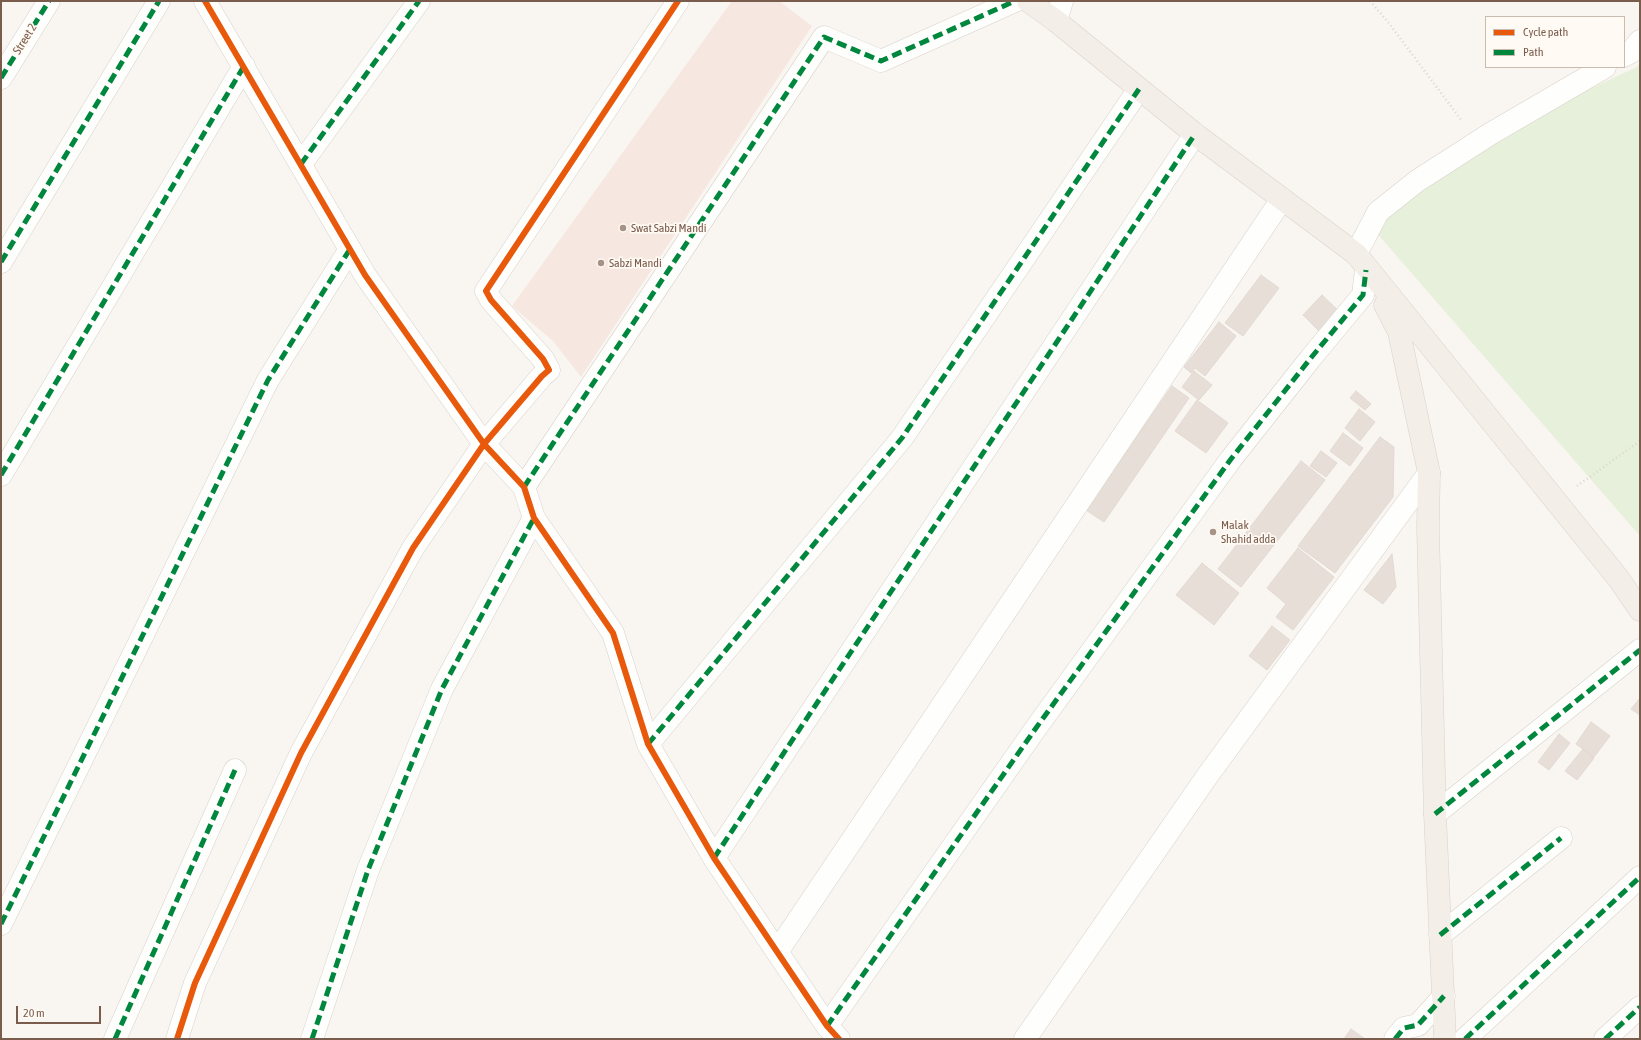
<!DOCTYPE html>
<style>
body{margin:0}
#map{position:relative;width:1641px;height:1040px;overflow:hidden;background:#f9f5f0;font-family:"Asap Condensed",sans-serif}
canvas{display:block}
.frame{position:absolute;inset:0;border:2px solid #7a5c4d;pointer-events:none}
.legend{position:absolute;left:1485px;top:16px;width:140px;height:52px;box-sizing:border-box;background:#fffaf3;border:1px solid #cabbb1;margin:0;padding:5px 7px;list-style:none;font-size:12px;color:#7a5c4d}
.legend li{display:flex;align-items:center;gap:8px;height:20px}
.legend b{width:20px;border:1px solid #cabbb1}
.scale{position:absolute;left:16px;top:1006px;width:85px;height:18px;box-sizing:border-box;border:2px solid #7a5c4d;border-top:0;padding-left:5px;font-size:12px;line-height:14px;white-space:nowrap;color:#7a5c4d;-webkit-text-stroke:3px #fffaf3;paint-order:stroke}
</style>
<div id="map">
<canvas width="1641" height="1040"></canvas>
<div class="frame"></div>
<ul class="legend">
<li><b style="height:5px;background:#e8590c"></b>Cycle path</li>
<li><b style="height:5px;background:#00873e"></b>Path</li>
</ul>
<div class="scale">20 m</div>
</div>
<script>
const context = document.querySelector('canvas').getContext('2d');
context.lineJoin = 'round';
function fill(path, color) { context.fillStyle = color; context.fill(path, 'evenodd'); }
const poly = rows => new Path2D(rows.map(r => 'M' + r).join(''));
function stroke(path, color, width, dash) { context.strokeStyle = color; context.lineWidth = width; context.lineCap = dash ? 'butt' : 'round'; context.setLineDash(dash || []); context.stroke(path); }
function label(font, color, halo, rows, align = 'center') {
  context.font = font + ' "Asap Condensed",sans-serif'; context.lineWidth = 3.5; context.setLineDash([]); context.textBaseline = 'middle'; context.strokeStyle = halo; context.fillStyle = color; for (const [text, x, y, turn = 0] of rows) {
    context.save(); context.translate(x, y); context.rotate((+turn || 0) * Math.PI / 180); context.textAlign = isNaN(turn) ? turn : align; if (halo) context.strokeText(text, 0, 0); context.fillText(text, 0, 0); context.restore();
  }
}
fill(poly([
 [732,1,779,1,812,26,581,377,553,341,512,306]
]), '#f6e8e1');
fill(poly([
 [1640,62,1640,536,1375,231,1412,171,1637,67]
]), '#e7f0db');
const building = poly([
 [1261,275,1279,288,1243,336,1225,323,1261,275],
 [1322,295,1344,316,1324,336,1303,315,1322,295],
 [1219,322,1236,336,1205,376,1195,368,1191,373,1184,367,1219,322],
 [1194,371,1212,385,1199,400,1182,387,1194,371],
 [1172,386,1189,398,1104,522,1086,510,1172,386],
 [1356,391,1371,404,1365,410,1350,398,1356,391],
 [1197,400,1228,423,1206,453,1175,431,1197,400],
 [1359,409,1375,422,1360,441,1345,428,1359,409],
 [1343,433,1363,448,1350,466,1330,451,1343,433],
 [1380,437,1394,447,1393,497,1335,573,1298,546,1380,437],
 [1321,451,1337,463,1326,477,1310,466,1321,451],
 [1301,461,1325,480,1241,587,1218,569,1301,461],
 [1298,548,1334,577,1293,630,1276,617,1286,604,1267,588,1298,548],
 [1392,554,1396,587,1383,604,1364,590,1392,554],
 [1202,563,1239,593,1214,625,1176,595,1202,563],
 [1272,626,1290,640,1267,670,1249,656,1272,626],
 [1640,698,1640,715,1631,709,1640,698],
 [1591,722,1610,736,1594,757,1576,744,1591,722],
 [1559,734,1570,743,1549,770,1538,762,1559,734],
 [1583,749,1594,758,1577,780,1565,771,1583,749],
 [1351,1029,1365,1039,1344,1039,1351,1029]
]);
fill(building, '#e6ded7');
stroke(building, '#e2d8d2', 1);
const street = poly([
 [205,1,365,275,484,444,524,487,534,518,613,633,648,744,714,858,827,1026,839,1039],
 [1056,21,1062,1],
 [1,78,49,1],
 [301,164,419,1],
 [1,262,159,1],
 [1,475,244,66],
 [524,487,824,37,881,61,1015,1],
 [648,744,902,438,1139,89],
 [1435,814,1640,650],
 [714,858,1195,134],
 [1,924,268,380,350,249],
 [1440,935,1561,838],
 [777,952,1282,199],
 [827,1026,1036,728,1231,459,1310,359,1363,295,1366,270],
 [115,1039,235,770],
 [177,1039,195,983,301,753,413,548,484,444,542,376,549,370,543,359,491,300,486,291,678,1],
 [312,1039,368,870,442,689,534,518],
 [1025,1039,1208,775,1429,473],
 [1395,1039,1404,1028,1418,1025,1444,996],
 [1465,1039,1640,877],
 [1605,1039,1640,1007]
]);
const secondary = poly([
 [1624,56,1631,52,1640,41],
 [1356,254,1378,212,1417,181,1490,134,1605,67]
]);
const primary = poly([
 [1028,1,1056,21,1195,134,1356,254,1618,578,1640,610],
 [1385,305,1399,332,1429,473,1428,529,1435,814,1445,1039]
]);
stroke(street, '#d7d1cb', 23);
stroke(secondary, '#d9d2cb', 23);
stroke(primary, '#dad1cc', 23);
stroke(poly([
 [1370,1,1388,22,1462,121],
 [1577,486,1640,441]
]), '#dcd5d0', 2.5, [1, 3]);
stroke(street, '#fefefd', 22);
stroke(secondary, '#fefefd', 22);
stroke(primary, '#f3eee8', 22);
stroke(poly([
 [1,78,49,1],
 [301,164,419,1],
 [1,262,159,1],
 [1,475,244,66],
 [524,487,824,37,881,61,1015,1],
 [648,744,902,438,1139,89],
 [1435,814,1640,650],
 [714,858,1195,134],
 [1,924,268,380,350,249],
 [1440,935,1561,838],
 [827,1026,1036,728,1231,459,1310,359,1363,295,1366,270],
 [115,1039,235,770],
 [312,1039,368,870,442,689,534,518],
 [1395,1039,1404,1028,1418,1025,1444,996],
 [1465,1039,1640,877],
 [1605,1039,1640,1007]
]), '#00873e', 5, [10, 5]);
stroke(poly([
 [205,1,365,275,484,444,524,487,534,518,613,633,648,744,714,858,827,1026,839,1039],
 [177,1039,195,983,301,753,413,548,484,444,542,376,549,370,543,359,491,300,486,291,678,1]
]), '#e8590c', 6);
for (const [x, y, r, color] of [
 [623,228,4,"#a69286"],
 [601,263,4,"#a69286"],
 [1213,532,4,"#a69286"]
]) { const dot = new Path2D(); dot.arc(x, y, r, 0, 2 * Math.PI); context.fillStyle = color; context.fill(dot); stroke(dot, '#fffaf3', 1.5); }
label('12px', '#7a5c4d', '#fffaf3', [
 ["Street 2",25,39,-58]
]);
label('12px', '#7a5c4d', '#fffaf3', [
 ["Swat Sabzi Mandi",631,228],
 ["Sabzi Mandi",609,263],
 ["Malak",1221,525],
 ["Shahid adda",1221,539]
], 'left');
</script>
